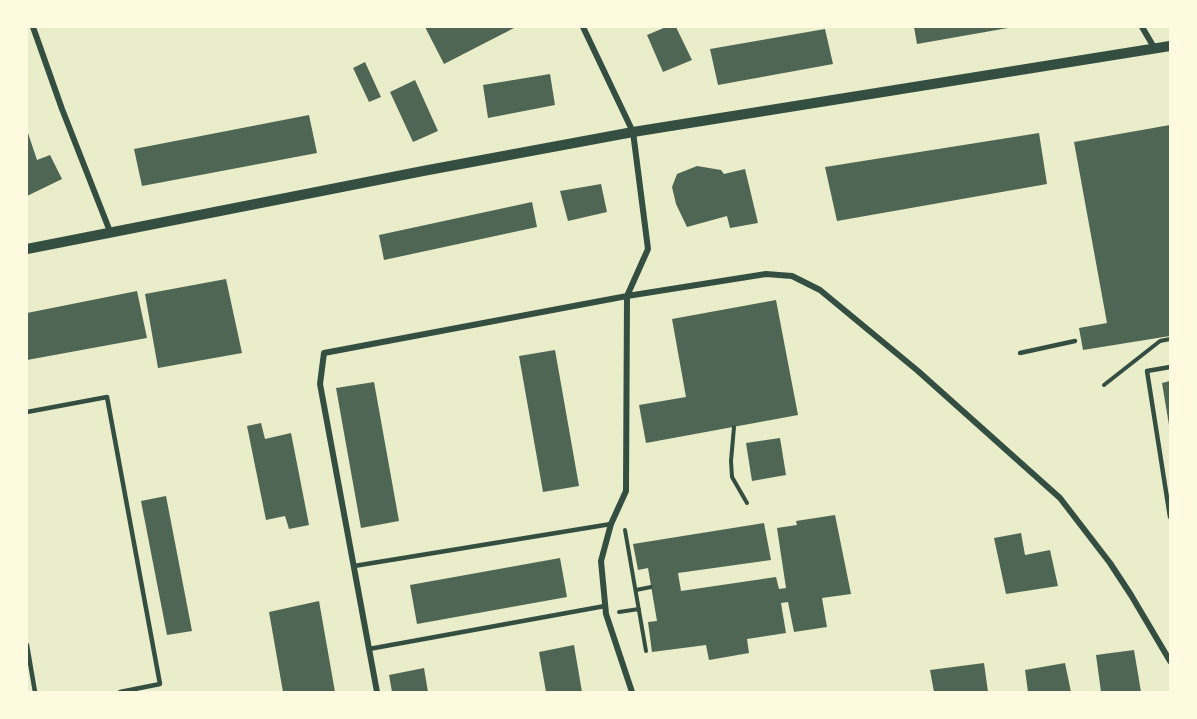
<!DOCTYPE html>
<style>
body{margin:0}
#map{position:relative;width:1197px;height:719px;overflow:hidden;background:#e9edc9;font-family:"Space Grotesk",sans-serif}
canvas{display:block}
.frame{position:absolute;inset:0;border:28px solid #fefae0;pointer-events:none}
</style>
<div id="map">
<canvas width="1197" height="719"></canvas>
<div class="frame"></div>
</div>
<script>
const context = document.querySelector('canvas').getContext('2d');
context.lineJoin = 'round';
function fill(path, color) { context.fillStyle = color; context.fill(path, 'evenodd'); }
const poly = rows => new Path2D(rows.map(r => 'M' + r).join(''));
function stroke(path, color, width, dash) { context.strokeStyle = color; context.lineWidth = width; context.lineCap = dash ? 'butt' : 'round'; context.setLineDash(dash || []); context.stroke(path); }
fill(poly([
 [425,27,516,27,444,64],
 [666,27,676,27,692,60,663,72,647,35],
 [914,27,1008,27,1008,28,917,44],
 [825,29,833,64,718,85,710,49],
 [365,62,381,97,369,102,353,68],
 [550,74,555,105,488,118,483,85],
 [415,80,438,131,413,142,390,92],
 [309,115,317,153,142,186,134,149],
 [1170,125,1170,336,1083,350,1079,328,1107,323,1074,142],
 [27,130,37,160,50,155,62,179,27,196],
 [1039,133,1047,184,837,221,825,167],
 [697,166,721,170,724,174,745,169,758,223,730,228,727,216,687,227,676,204,672,187,677,174],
 [601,184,607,212,568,221,560,191],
 [532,202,537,227,384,260,379,235],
 [226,279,242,353,158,368,145,294],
 [137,291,147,338,27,360,27,313],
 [776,300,798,415,646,443,639,405,686,397,672,319],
 [555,350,579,486,543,492,519,356],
 [1170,381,1170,425,1169,425,1162,383],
 [374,382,399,521,361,528,336,388],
 [261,423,265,439,291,433,309,525,289,529,285,516,266,520,247,426],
 [780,438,786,475,752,481,746,443],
 [166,496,192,631,167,635,141,501],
 [835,515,851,594,822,598,827,627,794,632,788,602,781,603,786,633,747,639,749,653,709,660,706,645,652,652,648,622,657,621,648,568,638,570,633,544,764,523,771,560,678,573,681,591,776,577,779,589,786,588,777,528,797,525,796,521],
 [1021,533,1025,555,1050,550,1058,586,1006,594,994,538],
 [560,558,567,597,417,624,410,585],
 [319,601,335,692,283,692,269,612],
 [574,645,582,692,546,692,539,652],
 [1134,650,1141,692,1101,692,1096,655],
 [984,663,988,692,934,692,930,670],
 [1065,663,1071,692,1028,692,1025,670],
 [424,668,428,692,392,692,389,675]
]), '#4f6655');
stroke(poly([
 [1104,385,1160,341,1170,339],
 [734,427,731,461,732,477,747,503],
 [625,530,646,651],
 [636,590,651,587],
 [619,612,639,609]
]), '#344e41', 4);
stroke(poly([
 [1020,353,1075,341],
 [1170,367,1147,371,1170,517],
 [27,412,107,397,160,684,120,692],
 [354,566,611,524],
 [27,645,35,692],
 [369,649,605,606]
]), '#344e41', 4.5);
stroke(poly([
 [33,27,62,109,111,234],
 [583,27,633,132,648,249,627,296,626,491,611,524,601,561,606,614,632,692],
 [1142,27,1155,49],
 [377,692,320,384,324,353,627,296,766,274,792,276,820,290,918,371,1060,498,1110,563,1131,595,1170,661]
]), '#344e41', 6);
stroke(poly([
 [27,249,423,171,633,132,1170,46]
]), '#344e41', 10);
</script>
